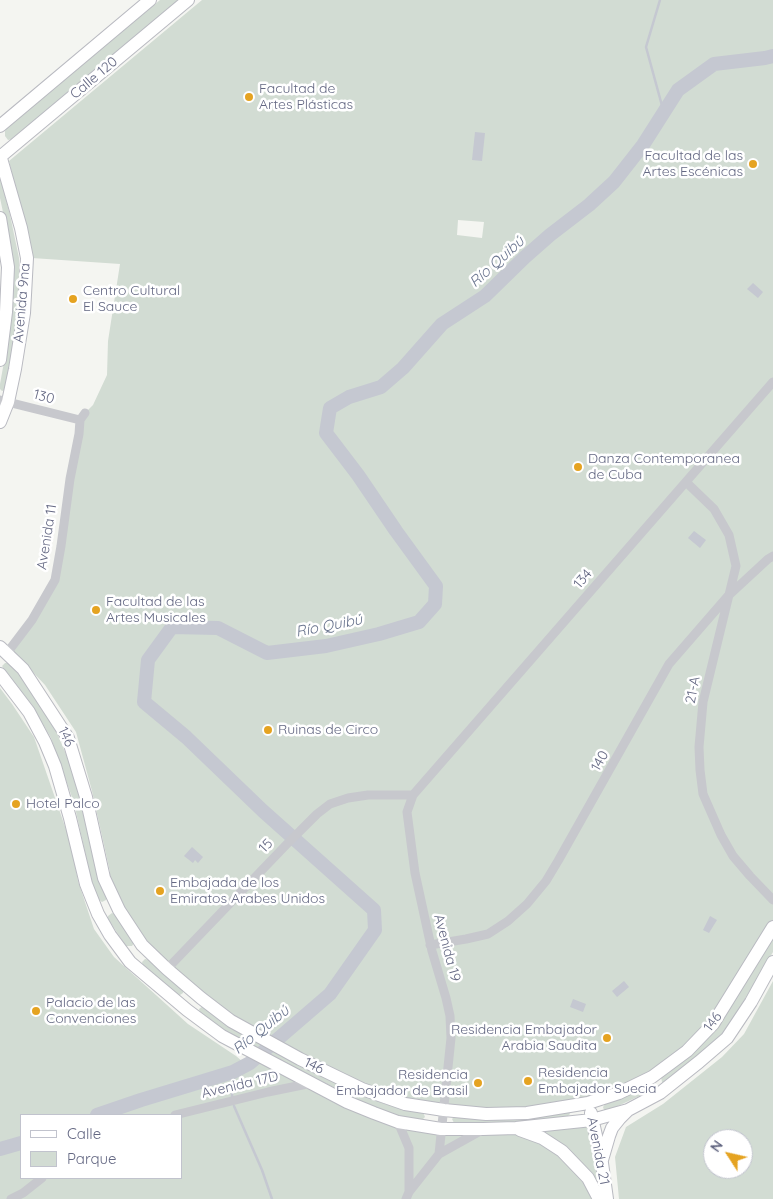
<!DOCTYPE html>
<meta charset="utf-8">
<style>
body{margin:0}
#map{position:relative;width:773px;height:1199px;overflow:hidden;background:#f4f5f1;font-family:Quicksand,sans-serif}
canvas{display:block}
.legend{position:absolute;left:20px;top:1114px;width:162px;height:65px;box-sizing:border-box;background:#fff;border:1px solid #c1c3cd;margin:0;padding:6px 9px;list-style:none;font-size:15px;color:#646883}
.legend li{display:flex;align-items:center;gap:10px;height:25px}
.legend b{width:25px;border:1px solid #c1c3cd}
.north{position:absolute;left:703px;top:1129px;width:50px;height:50px;box-sizing:border-box;background:#fff;border:1px solid #c1c3cd;border-radius:50%;rotate:305deg;font-size:14px;font-weight:700;line-height:20px;text-align:center;color:#646883}
.north::after{content:'';display:block;margin:auto;width:18px;height:22px;background:#e5a321;clip-path:polygon(50% 0,100% 100%,50% 72%,0 100%)}
</style>
<div id="map">
<canvas width="773" height="1199"></canvas>
<ul class="legend">
<li><b style="height:6px;background:#fff"></b>Calle</li>
<li><b style="height:14px;background:#d2dcd3"></b>Parque</li>
</ul>
<div class="north">N</div>
</div>
<script>
const context = document.querySelector('canvas').getContext('2d');
context.lineJoin = 'round';
function fill(path, color) { context.fillStyle = color; context.fill(path, 'evenodd'); }
const poly = rows => new Path2D(rows.map(r => 'M' + r).join(''));
function stroke(path, color, width, dash) { context.strokeStyle = color; context.lineWidth = width; context.lineCap = dash ? 'butt' : 'round'; context.setLineDash(dash || []); context.stroke(path); }
function label(font, color, halo, rows, align = 'center') {
  context.font = font + ' Quicksand,sans-serif'; context.lineWidth = 5; context.setLineDash([]); context.textBaseline = 'middle'; context.strokeStyle = halo; context.fillStyle = color; for (const [text, x, y, turn = 0] of rows) {
    context.save(); context.translate(x, y); context.rotate((+turn || 0) * Math.PI / 180); context.textAlign = isNaN(turn) ? turn : align; if (halo) context.strokeText(text, 0, 0); context.fillText(text, 0, 0); context.restore();
  }
}
fill(poly([
 [160,0,180,0,13,139,8,140,5,136,5,131,8,126],
 [202,0,773,0,773,927,687,1051,619,1093,527,1113,405,1104,231,1021,142,945,104,878,110,872,92,791,76,732,45,685,12,650,55,580,85,413,93,405,107,375,108,341,120,264,32,258,9,161],
 [458,220,484,222,482,238,457,235],
 [0,176,10,215,19,258,19,296,16,332,5,390,2,391,0,389,0,384,10,329,14,264,0,198],
 [5,663,8,663,19,674,36,699,57,733,68,759,81,800,106,896,106,900,102,902,98,899,92,883,74,803,51,738,32,705,2,666],
 [0,688,12,704,34,737,71,844,78,881,94,929,114,957,188,1024,236,1056,249,1067,262,1057,347,1102,441,1129,592,1120,607,1199,0,1199],
 [21,1115,181,1115,181,1178,21,1178],
 [112,913,114,914,134,943,132,946,126,946,108,919,108,916],
 [773,937,773,952,727,1029,715,1042,666,1083,662,1082,661,1077,702,1044,720,1025],
 [145,959,150,960,183,989,183,993,180,995,176,995,143,966,142,962],
 [773,981,773,1199,619,1199,615,1157,626,1127,663,1104,722,1057,744,1034],
 [713,1139,743,1139,743,1169,713,1169],
 [203,1006,336,1083,385,1104,423,1112,425,1117,423,1119,415,1119,397,1116,365,1104,314,1077,276,1059,225,1031,200,1013,199,1009],
 [648,1086,650,1088,649,1091,646,1093,607,1111,604,1110,603,1107,606,1103],
 [569,1112,570,1114,568,1116,514,1123,459,1124,454,1123,452,1119,454,1117]
]), '#d2dcd3');
fill(poly([
 [475,132,485,133,482,161,472,160],
 [753,283,763,292,758,298,747,289],
 [694,531,706,540,700,548,688,538],
 [192,847,203,857,198,863,195,860,193,863,184,856],
 [710,916,717,920,709,933,703,930],
 [624,981,629,987,617,997,612,991],
 [573,999,586,1004,583,1012,570,1007]
]), '#c5c8d1');
stroke(poly([
 [660,0,646,47,664,113],
 [232,1096,233,1072],
 [234,1106,262,1170,272,1199]
]), '#c5c8d1', 2.5);
stroke(poly([
 [97,1115,141,1100,233,1072,250,1063,330,994,375,930,374,910,263,811,186,737,144,702,148,660,172,627,218,628,267,653,326,646,379,634,419,622,435,604,436,586,396,531,358,475,326,433,330,408,349,397,381,387,403,368,442,324,485,296,525,257,550,235,589,205,614,182,643,145,678,90,714,64,765,58,773,56],
 [0,1149,21,1143]
]), '#c5c8d1', 14);
const secondary = poly([
 [0,126,150,0],
 [0,155,21,228,27,258,24,313,15,369,8,402,0,422],
 [0,157,188,0],
 [0,218,8,267,6,312,0,360],
 [0,647,23,669,68,738,86,797,104,878,119,910,142,945,167,969,201,998,231,1021,300,1059,362,1089,405,1104,444,1110,486,1114,527,1113,588,1103,619,1093,652,1077,687,1051,713,1024,773,927],
 [0,674,29,712,45,742,55,766,70,818,86,884,98,914,110,935,130,962,187,1010,222,1036,347,1102,374,1113,398,1122,441,1129,483,1129,516,1128,592,1120,628,1110,660,1093,699,1062,727,1038,751,1002,773,962],
 [591,1113,602,1163,607,1199],
 [520,1130,542,1138,562,1151,588,1178,599,1199],
 [602,1160,609,1136,612,1128,620,1118,628,1110]
]);
stroke(secondary, '#b9bac1', 14);
stroke(poly([
 [0,400,80,420],
 [686,482,714,509,729,535,736,566,703,702,699,747,700,770,703,794,721,835,733,856,750,876,773,900],
 [7,653,32,620,55,580,61,546,70,479,79,434,80,420,85,413],
 [430,945,466,939,488,934,508,921,527,904,546,881,558,861,669,664,728,596,768,559,773,556],
 [167,969,286,845,317,814,330,804,348,798,368,795,413,795],
 [175,1115,268,1092,312,1083],
 [398,1122,409,1148,409,1192],
 [439,1154,482,1130],
 [11,1199,23,1193,42,1178],
 [406,1199,409,1192,439,1154,451,1038,450,1016,446,998,432,951,415,873,407,812,413,795,773,382]
]), '#c7c8cd', 9);
stroke(secondary, '#fff', 12);
for (const [x, y, r, color] of [
 [249,97,5,"#e5a321"],
 [753,164,5,"#e5a321"],
 [73,299,5,"#e5a321"],
 [578,467,5,"#e5a321"],
 [96,610,5,"#e5a321"],
 [268,730,5,"#e5a321"],
 [16,804,5,"#e5a321"],
 [160,891,5,"#e5a321"],
 [36,1011,5,"#e5a321"],
 [607,1038,5,"#e5a321"],
 [528,1081,5,"#e5a321"],
 [478,1083,5,"#e5a321"]
]) { const dot = new Path2D(); dot.arc(x, y, r, 0, 2 * Math.PI); context.fillStyle = color; context.fill(dot); stroke(dot, '#fff', 2); }
label('14px', '#646883', '#fff', [
 ["Calle 120",94,78,-40],
 ["Avenida 9na",22,303,-85],
 ["130",44,397,15],
 ["Avenida 11",47,537,-81],
 ["134",583,579,-49],
 ["21-A",693,690,-79],
 ["146",66,737,65],
 ["140",600,761,-61],
 ["15",266,846,-46],
 ["Avenida 19",447,948,75],
 ["146",713,1022,-53],
 ["146",314,1066,26],
 ["Avenida 17D",240,1085,-13],
 ["Avenida 21",598,1151,79]
]);
label('14px', '#646883', '#fff', [
 ["Facultad de",259,89],
 ["Artes Plásticas",259,105],
 ["Facultad de las",743,156,"right"],
 ["Artes Escénicas",743,172,"right"],
 ["Centro Cultural",83,291],
 ["El Sauce",83,307],
 ["Danza Contemporanea",588,459],
 ["de Cuba",588,475],
 ["Facultad de las",106,602],
 ["Artes Musicales",106,618],
 ["Ruinas de Circo",278,730],
 ["Hotel Palco",26,804],
 ["Embajada de los",170,883],
 ["Emiratos Arabes Unidos",170,899],
 ["Palacio de las",46,1003],
 ["Convenciones",46,1019],
 ["Residencia Embajador",597,1030,"right"],
 ["Arabia Saudita",597,1046,"right"],
 ["Residencia",538,1073],
 ["Embajador Suecia",538,1089],
 ["Residencia",468,1075,"right"],
 ["Embajador de Brasil",468,1091,"right"]
], 'left');
label('italic 15px', '#69748e', '#fff', [
 ["Río Quibú",497,262,-42],
 ["Río Quibú",329,626,-11],
 ["Río Quibú",261,1030,-39]
]);
</script>
